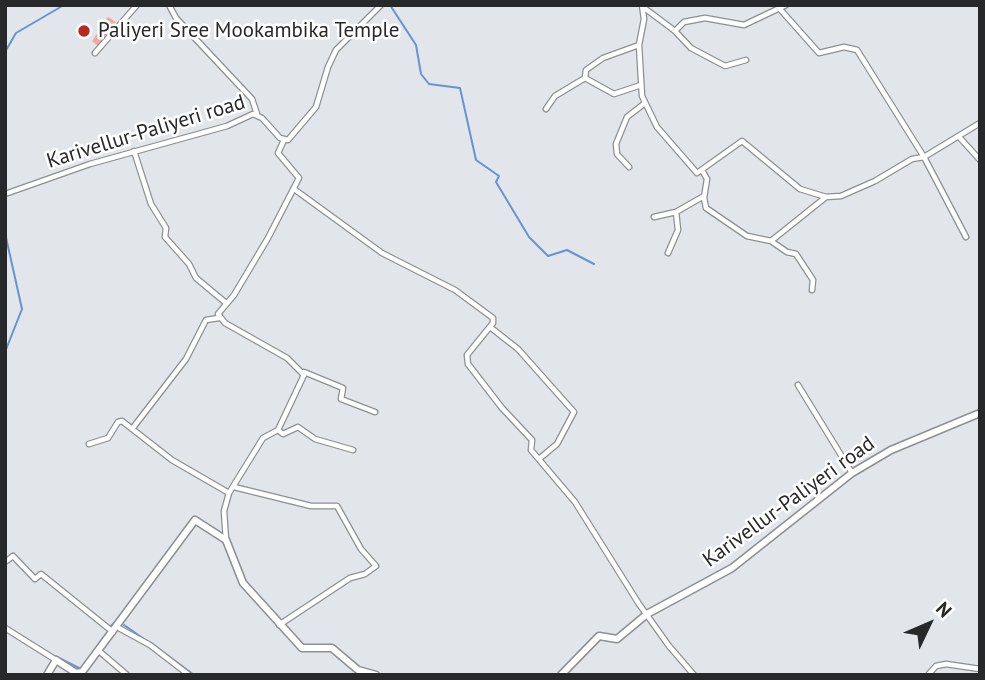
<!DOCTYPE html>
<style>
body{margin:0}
#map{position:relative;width:985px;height:680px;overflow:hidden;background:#e2e6eb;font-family:"PT Sans",sans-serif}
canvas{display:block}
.frame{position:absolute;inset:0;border:7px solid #27282a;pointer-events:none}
.north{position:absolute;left:894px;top:589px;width:70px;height:70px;-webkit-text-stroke:5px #fff;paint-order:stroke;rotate:46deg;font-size:19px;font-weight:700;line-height:28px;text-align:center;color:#27282a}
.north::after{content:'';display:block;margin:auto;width:24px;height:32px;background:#27282a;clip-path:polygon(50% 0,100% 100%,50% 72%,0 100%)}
</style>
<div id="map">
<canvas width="985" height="680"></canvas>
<div class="frame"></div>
<div class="north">N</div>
</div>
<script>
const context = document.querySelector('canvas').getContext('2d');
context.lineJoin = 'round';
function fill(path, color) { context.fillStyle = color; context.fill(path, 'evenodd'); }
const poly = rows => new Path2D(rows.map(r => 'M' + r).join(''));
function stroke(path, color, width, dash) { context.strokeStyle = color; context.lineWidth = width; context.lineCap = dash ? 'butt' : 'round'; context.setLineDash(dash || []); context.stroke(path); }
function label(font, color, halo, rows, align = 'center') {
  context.font = font + ' "PT Sans",sans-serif'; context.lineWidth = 5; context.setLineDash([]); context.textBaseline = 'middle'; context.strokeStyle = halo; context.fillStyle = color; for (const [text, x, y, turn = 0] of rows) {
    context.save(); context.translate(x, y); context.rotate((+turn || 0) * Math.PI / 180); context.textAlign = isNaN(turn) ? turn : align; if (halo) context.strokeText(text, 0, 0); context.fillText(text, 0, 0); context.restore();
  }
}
fill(poly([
 [108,17,116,22,98,46,92,41]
]), '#f0aaa1');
stroke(poly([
 [390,5,416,45,421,74,429,84,460,88,476,160,499,176,496,182,529,237,548,256,567,250,594,264],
 [5,52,16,33,64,5],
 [5,233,22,309,5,352],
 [124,625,144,639],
 [110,627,115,622],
 [100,642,108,632],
 [151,643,194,675],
 [55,656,81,669],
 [44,675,52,660]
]), '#6494d6', 2);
const minor = poly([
 [169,5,176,18,252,99,257,114],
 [642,5,644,19,639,45,642,96,657,127,697,173,742,141,800,189,826,197,841,196,875,181,912,159,924,157,980,123],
 [643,7,675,31,684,22,705,18,744,25,786,5],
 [779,8,819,53,844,47,857,50,924,157,966,237],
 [675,31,691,48,725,66,746,60],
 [95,53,137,5],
 [585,78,614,94,641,85],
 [546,109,555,96,585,78,586,70,603,58,639,45],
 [960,138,980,160],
 [134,151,151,204,166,228,165,237,189,264,196,278,226,303],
 [629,167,617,154,616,144,627,117,645,103],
 [702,170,707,179,704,198,706,208,747,236,771,241,787,252,796,254,813,280,812,290],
 [294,189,382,253,455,290,493,318,493,323,467,355,468,364,502,408,532,440,531,450,575,502,639,604,669,646,694,675],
 [5,194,90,164,227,126,253,114,262,118,280,138,288,140,316,107,328,67,336,50,381,5],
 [654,217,676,212,704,196],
 [771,241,826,197],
 [668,253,678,230,676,212],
 [490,327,518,349,574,412,557,444,539,459],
 [304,372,343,388,341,399,375,412],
 [798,385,852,473],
 [132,429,186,359,206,320,219,318],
 [278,430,283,434,298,427,315,439,353,450],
 [89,444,108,438,118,422,122,421,172,460,229,493],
 [234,487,311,506,337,506,361,549,376,566,365,574,350,578,279,625],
 [226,540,224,511,229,493,263,438,278,430,304,375,287,358,225,323,218,314,234,295,268,238,299,178,278,153,284,140],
 [5,562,13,556,35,579,41,574,113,632],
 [117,627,150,645,189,675],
 [5,628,56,660],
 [99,651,127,675],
 [928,675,936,666,946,664,980,669]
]);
const major = poly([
 [47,675,56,660,76,673,82,672,195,520,226,540,243,583,302,648,332,648,358,670,376,675],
 [561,675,599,636,617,639,647,614,732,568,852,473,891,450,980,413]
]);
stroke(minor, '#8c9094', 7);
stroke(major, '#8c9094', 9);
stroke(minor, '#fff', 4.5);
stroke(major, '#fff', 6);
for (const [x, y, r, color] of [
 [84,31,7,"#b72824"]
]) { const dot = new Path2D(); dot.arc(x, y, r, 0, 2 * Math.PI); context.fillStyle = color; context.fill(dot); stroke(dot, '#fff', 2.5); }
label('21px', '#27282a', '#fff', [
 ["Paliyeri Sree Mookambika Temple",98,31]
], 'left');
label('21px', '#27282a', '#fff', [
 ["Karivellur-Paliyeri road",146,132,-17],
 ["Karivellur-Paliyeri road",789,502,-36]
]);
</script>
